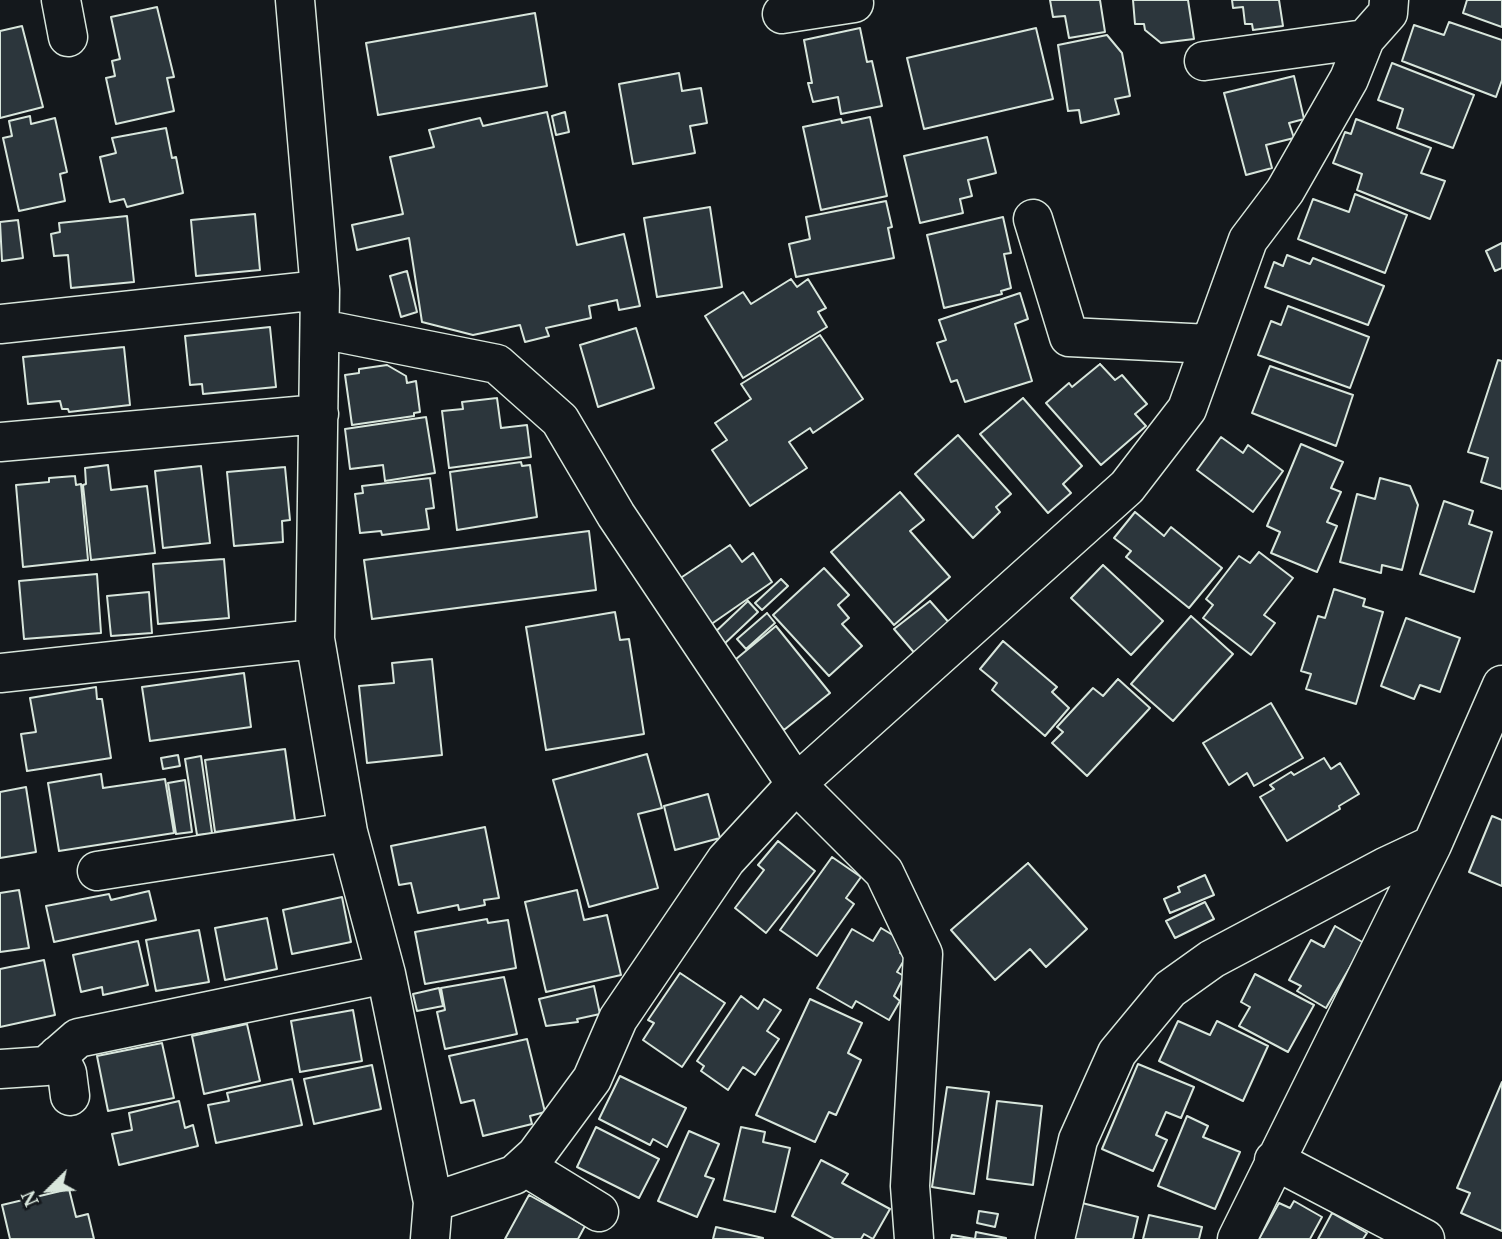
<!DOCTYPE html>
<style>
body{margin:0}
#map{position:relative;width:1502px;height:1239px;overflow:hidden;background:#14181c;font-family:"Noto Serif",serif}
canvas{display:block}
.north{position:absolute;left:14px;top:1155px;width:70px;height:70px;-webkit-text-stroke:5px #14181c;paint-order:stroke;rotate:246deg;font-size:19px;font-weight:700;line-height:28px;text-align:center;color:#d8e6dc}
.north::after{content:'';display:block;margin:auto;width:24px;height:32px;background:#d8e6dc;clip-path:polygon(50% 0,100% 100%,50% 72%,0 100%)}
</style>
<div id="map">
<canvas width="1502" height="1239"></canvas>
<div class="north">N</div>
</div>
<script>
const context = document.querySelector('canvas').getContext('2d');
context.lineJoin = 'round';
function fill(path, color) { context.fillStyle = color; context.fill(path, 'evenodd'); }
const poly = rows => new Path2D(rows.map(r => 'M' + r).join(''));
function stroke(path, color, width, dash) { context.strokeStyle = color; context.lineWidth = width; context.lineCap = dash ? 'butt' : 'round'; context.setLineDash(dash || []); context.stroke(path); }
const building = poly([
 [1050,0,1100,0,1105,32,1069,38,1065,16,1053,17,1050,0],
 [1133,0,1188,0,1194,39,1161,43,1145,30,1144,24,1135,24,1133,0],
 [1232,0,1279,0,1283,26,1253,30,1252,24,1245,24,1243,7,1233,8,1232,0],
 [1467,0,1502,0,1502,27,1463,13,1467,0],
 [157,7,174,77,167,78,174,111,116,124,106,78,115,76,112,61,120,59,111,17,157,7],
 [535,13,547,86,378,115,366,43,535,13],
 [1449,22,1502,40,1502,80,1496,97,1402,61,1414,25,1444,35,1449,22],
 [22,26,43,107,0,118,0,31,22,26],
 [860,28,867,62,872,61,882,106,841,114,838,97,813,102,808,83,812,83,804,40,860,28],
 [1036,28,1053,99,924,129,907,58,1036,28],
 [1107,35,1122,53,1130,96,1115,99,1119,114,1081,123,1079,110,1068,111,1058,45,1107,35],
 [1392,63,1474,95,1453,148,1397,128,1403,109,1378,100,1392,63],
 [679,73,682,91,701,88,707,123,690,126,695,153,633,164,619,84,679,73],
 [1294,76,1304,119,1289,123,1294,138,1266,145,1272,168,1246,175,1224,93,1294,76],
 [547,112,577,245,624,234,640,306,619,310,617,300,589,306,591,318,546,328,549,336,525,342,520,325,473,335,422,322,409,238,357,250,352,225,403,214,390,157,434,147,429,130,480,118,483,126,547,112],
 [565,112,569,132,556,135,552,116,565,112],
 [30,116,31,124,55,118,67,172,60,174,65,201,19,211,3,138,12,136,9,121,30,116],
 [870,117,887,196,821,210,803,127,841,119,842,123,870,117],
 [1356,119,1431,148,1421,173,1445,181,1430,219,1357,190,1362,174,1333,163,1345,132,1351,134,1356,119],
 [166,128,172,158,176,157,183,193,127,207,124,199,110,202,100,157,116,153,112,138,166,128],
 [987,137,996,173,968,180,972,196,960,199,963,213,920,223,904,156,987,137],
 [1355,194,1407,215,1385,273,1298,239,1313,199,1349,212,1355,194],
 [886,201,892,227,888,228,894,258,796,277,789,244,810,239,806,217,886,201],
 [710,207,722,287,657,297,644,218,710,207],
 [255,214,260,270,196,276,191,220,255,214],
 [127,216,134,282,71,288,68,255,54,256,51,234,60,232,59,223,127,216],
 [1003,217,1011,253,1004,254,1011,288,1001,291,1002,294,944,308,927,235,1003,217],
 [18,220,23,258,2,261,0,222,18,220],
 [1502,243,1502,268,1495,271,1486,251,1502,243],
 [1287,255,1310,264,1313,258,1384,286,1368,325,1265,287,1274,262,1283,266,1287,255],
 [407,271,417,312,401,317,390,276,407,271],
 [791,279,797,287,808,279,826,308,818,312,827,327,743,378,705,316,743,292,751,304,791,279],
 [1020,293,1028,319,1015,324,1032,381,965,402,957,380,951,382,937,343,946,340,939,320,1020,293],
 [1288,306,1369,337,1350,388,1258,355,1271,321,1281,325,1288,306],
 [270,327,276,387,203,394,202,384,190,385,185,336,270,327],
 [636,328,654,388,598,407,580,345,636,328],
 [820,335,863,399,813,433,810,428,789,442,807,468,750,506,712,450,727,440,715,423,751,399,741,384,820,335],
 [124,347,130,405,69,412,68,409,62,409,60,401,28,404,23,357,124,347],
 [1498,360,1502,361,1502,489,1481,482,1488,458,1468,452,1498,360],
 [1100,364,1115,380,1122,375,1147,404,1135,414,1146,426,1101,465,1046,403,1069,383,1072,387,1100,364],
 [387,365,406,376,407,383,416,381,420,412,414,413,414,416,352,425,345,375,359,373,359,369,387,365],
 [1270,366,1353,395,1336,446,1252,413,1270,366],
 [497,398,501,428,527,425,531,457,449,468,442,411,463,409,462,402,497,398],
 [1023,398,1082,466,1063,484,1071,493,1048,513,980,434,1023,398],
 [426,417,435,473,385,481,383,465,350,469,345,429,426,417],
 [958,435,1011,494,996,507,1000,512,973,538,915,474,958,435],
 [1221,437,1243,453,1248,445,1283,471,1253,512,1197,470,1221,437],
 [1301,444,1343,462,1331,488,1341,492,1327,522,1337,526,1317,572,1271,553,1280,532,1267,526,1301,444],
 [521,462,522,466,530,465,537,517,457,530,450,472,521,462],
 [108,465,111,490,147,486,155,553,91,560,83,485,86,484,85,468,108,465],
 [201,466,210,543,163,548,155,471,201,466],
 [285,467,290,520,282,521,283,542,234,546,227,472,285,467],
 [75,476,76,485,81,484,88,560,23,567,16,485,49,482,49,478,75,476],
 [430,478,434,508,426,509,429,529,382,535,381,531,360,533,355,494,363,493,362,486,430,478],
 [1380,478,1410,486,1418,505,1402,570,1382,565,1381,573,1340,562,1357,494,1375,499,1380,478],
 [900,492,924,520,910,531,950,577,894,625,831,552,900,492],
 [1444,501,1473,511,1469,524,1492,532,1474,592,1420,574,1444,501],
 [1135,512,1164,536,1171,527,1222,568,1189,608,1126,557,1131,551,1114,538,1135,512],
 [589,531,596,590,372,619,364,560,589,531],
 [730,545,742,562,753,553,772,582,710,625,679,579,730,545],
 [1259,552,1293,578,1264,615,1275,623,1251,655,1203,618,1213,605,1206,599,1239,556,1250,563,1259,552],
 [224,559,229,618,158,624,153,564,224,559],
 [1103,565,1163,621,1131,655,1071,598,1103,565],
 [824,568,849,595,838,605,849,618,842,624,862,646,829,676,773,615,824,568],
 [97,574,101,633,24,639,19,581,97,574],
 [781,579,788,586,762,610,755,603,781,579],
 [1334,589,1365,599,1363,606,1383,612,1356,704,1306,689,1311,674,1301,671,1318,616,1325,618,1334,589],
 [149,592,152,633,111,636,107,596,149,592],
 [748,601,758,612,722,646,712,635,748,601],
 [930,601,952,626,917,656,894,629,930,601],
 [615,612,620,640,629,639,644,734,546,750,526,627,615,612],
 [767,613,775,623,746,649,737,639,767,613],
 [1191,616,1233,654,1173,721,1131,684,1191,616],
 [1406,618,1460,638,1440,692,1420,685,1414,699,1381,686,1406,618],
 [776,626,830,693,784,730,730,664,776,626],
 [1003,641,1057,687,1052,692,1069,708,1045,736,992,690,997,683,980,669,1003,641],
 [432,659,442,755,367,763,359,686,394,683,392,663,432,659],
 [244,673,251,727,150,741,142,687,244,673],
 [1118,679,1150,708,1087,776,1052,743,1063,732,1057,727,1093,688,1103,696,1118,679],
 [96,687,97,699,102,699,111,758,27,771,21,734,36,732,30,698,96,687],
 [1271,703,1303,758,1254,786,1247,773,1229,785,1203,743,1271,703],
 [285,749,295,820,215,832,205,760,285,749],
 [647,754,662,808,638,814,658,888,589,907,553,780,647,754],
 [178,755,180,766,163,769,161,758,178,755],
 [201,756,212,833,197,835,185,759,201,756],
 [1324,758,1331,769,1340,763,1359,794,1339,806,1340,809,1287,841,1260,797,1274,789,1270,785,1291,772,1294,775,1324,758],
 [101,774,103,788,165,779,174,833,59,851,48,783,101,774],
 [185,780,192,832,176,834,168,783,185,780],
 [26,787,36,852,0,858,0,792,26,787],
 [708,794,720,838,675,850,664,806,708,794],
 [1492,816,1502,820,1502,886,1469,872,1492,816],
 [485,827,499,898,484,900,485,905,459,910,458,905,418,913,411,883,399,885,391,846,485,827],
 [778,841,815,871,766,933,735,908,764,870,758,865,778,841],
 [832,857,861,877,846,898,854,904,817,956,780,930,832,857],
 [1028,863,1087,929,1046,967,1030,949,995,980,951,930,1028,863],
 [1205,875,1214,895,1170,913,1164,899,1180,892,1178,887,1205,875],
 [19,890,29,948,0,952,0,893,19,890],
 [577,890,584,920,607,915,621,975,546,992,525,902,577,890],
 [149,891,156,920,54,942,46,906,109,894,111,900,149,891],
 [342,897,351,942,292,954,283,910,342,897],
 [1205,902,1214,919,1175,938,1166,921,1205,902],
 [267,918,277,969,225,980,215,928,267,918],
 [487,919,488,923,508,920,516,968,425,984,415,932,487,919],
 [1335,926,1364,943,1326,1008,1297,991,1301,986,1289,980,1311,940,1324,947,1335,926],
 [881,928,906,943,900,953,906,957,897,972,904,976,894,996,900,1001,889,1020,856,1001,852,1008,817,988,852,929,873,941,881,928],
 [199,930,209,982,156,991,146,940,199,930],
 [138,941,148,985,103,995,102,987,81,992,73,955,138,941],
 [44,960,55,1015,0,1027,0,969,44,960],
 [680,973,725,1003,682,1067,643,1040,654,1023,648,1020,680,973],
 [1255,974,1314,1005,1288,1052,1239,1026,1250,1007,1241,1002,1255,974],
 [504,977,517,1034,445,1049,437,1012,445,1010,441,988,504,977],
 [594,986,600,1014,577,1019,578,1022,546,1026,539,999,594,986],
 [439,988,443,1006,417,1011,413,994,439,988],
 [741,996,758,1009,764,999,781,1010,767,1031,779,1039,755,1075,743,1067,728,1090,701,1071,704,1066,697,1061,741,996],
 [810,999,862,1023,848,1053,861,1060,836,1115,829,1112,815,1142,756,1115,810,999],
 [353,1010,362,1061,300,1072,291,1021,353,1010],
 [1178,1021,1210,1035,1217,1021,1268,1046,1243,1101,1159,1061,1178,1021],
 [247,1024,260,1081,204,1094,192,1036,247,1024],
 [527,1039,545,1112,530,1116,532,1124,483,1136,474,1100,461,1103,449,1056,527,1039],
 [162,1043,174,1098,108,1111,97,1056,162,1043],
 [1138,1064,1194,1087,1181,1118,1166,1112,1156,1135,1167,1140,1153,1171,1102,1149,1138,1064],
 [372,1065,381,1109,314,1124,304,1079,372,1065],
 [620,1076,686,1108,667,1147,653,1139,650,1145,599,1119,620,1076],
 [292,1079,302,1125,216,1143,208,1105,229,1101,227,1093,292,1079],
 [1502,1082,1502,1231,1461,1213,1470,1193,1457,1188,1502,1082],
 [947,1087,989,1092,974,1194,932,1187,947,1087],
 [179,1101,185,1128,193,1125,198,1146,119,1165,112,1134,132,1130,129,1113,179,1101],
 [997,1101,1042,1106,1033,1185,987,1179,997,1101],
 [1187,1116,1208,1126,1203,1137,1240,1152,1215,1209,1158,1186,1187,1116],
 [596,1127,659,1159,639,1198,577,1167,596,1127],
 [741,1127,765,1132,763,1142,790,1148,775,1212,724,1200,741,1127],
 [689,1131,719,1144,705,1176,714,1179,697,1217,658,1201,689,1131],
 [821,1160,848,1174,842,1183,890,1209,873,1239,864,1234,861,1239,834,1239,792,1216,821,1160],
 [69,1189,76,1217,88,1214,94,1239,10,1239,2,1205,69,1189],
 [529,1195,585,1226,578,1239,505,1239,529,1195],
 [1294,1201,1322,1217,1310,1239,1259,1239,1279,1203,1290,1208,1294,1201],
 [1078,1202,1138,1217,1133,1239,1069,1239,1078,1202],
 [979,1211,998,1214,995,1227,977,1223,979,1211],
 [1332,1213,1367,1233,1363,1239,1318,1239,1332,1213],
 [1149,1215,1202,1227,1199,1239,1143,1239,1149,1215],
 [716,1227,763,1238,763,1239,713,1239,716,1227],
 [976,1232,1006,1238,1006,1239,951,1239,952,1235,975,1239,976,1232]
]);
fill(building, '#2c363c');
stroke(building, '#d8e6dc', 2);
const minor = poly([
 [61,0,68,37],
 [295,0,320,290,315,639,348,832,386,974,433,1202,430,1239],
 [782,14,854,3],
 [1204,61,1365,39],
 [1033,219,1069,337,1210,344],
 [0,324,320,290],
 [321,329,497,364,560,420,616,515,796,784,884,872,923,954,910,1186,914,1239],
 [0,442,319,414],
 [0,673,315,639],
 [97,871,348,832],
 [58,1055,67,1073,70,1096],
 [0,1069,46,1066,78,1038,386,974],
 [1274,1160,1425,1239],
 [524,1166,599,1212],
 [433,1202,514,1175,536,1155,592,1079,618,1019,726,860,796,784,1127,487,1187,409,1248,240,1285,191,1349,79,1365,39,1388,13,1389,0],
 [1055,1239,1078,1140,1117,1053,1170,989,1212,959,1385,867,1432,845,1502,685],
 [1237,1239,1432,845]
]);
stroke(minor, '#d8e6dc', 41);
stroke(minor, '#14181c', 38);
</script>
